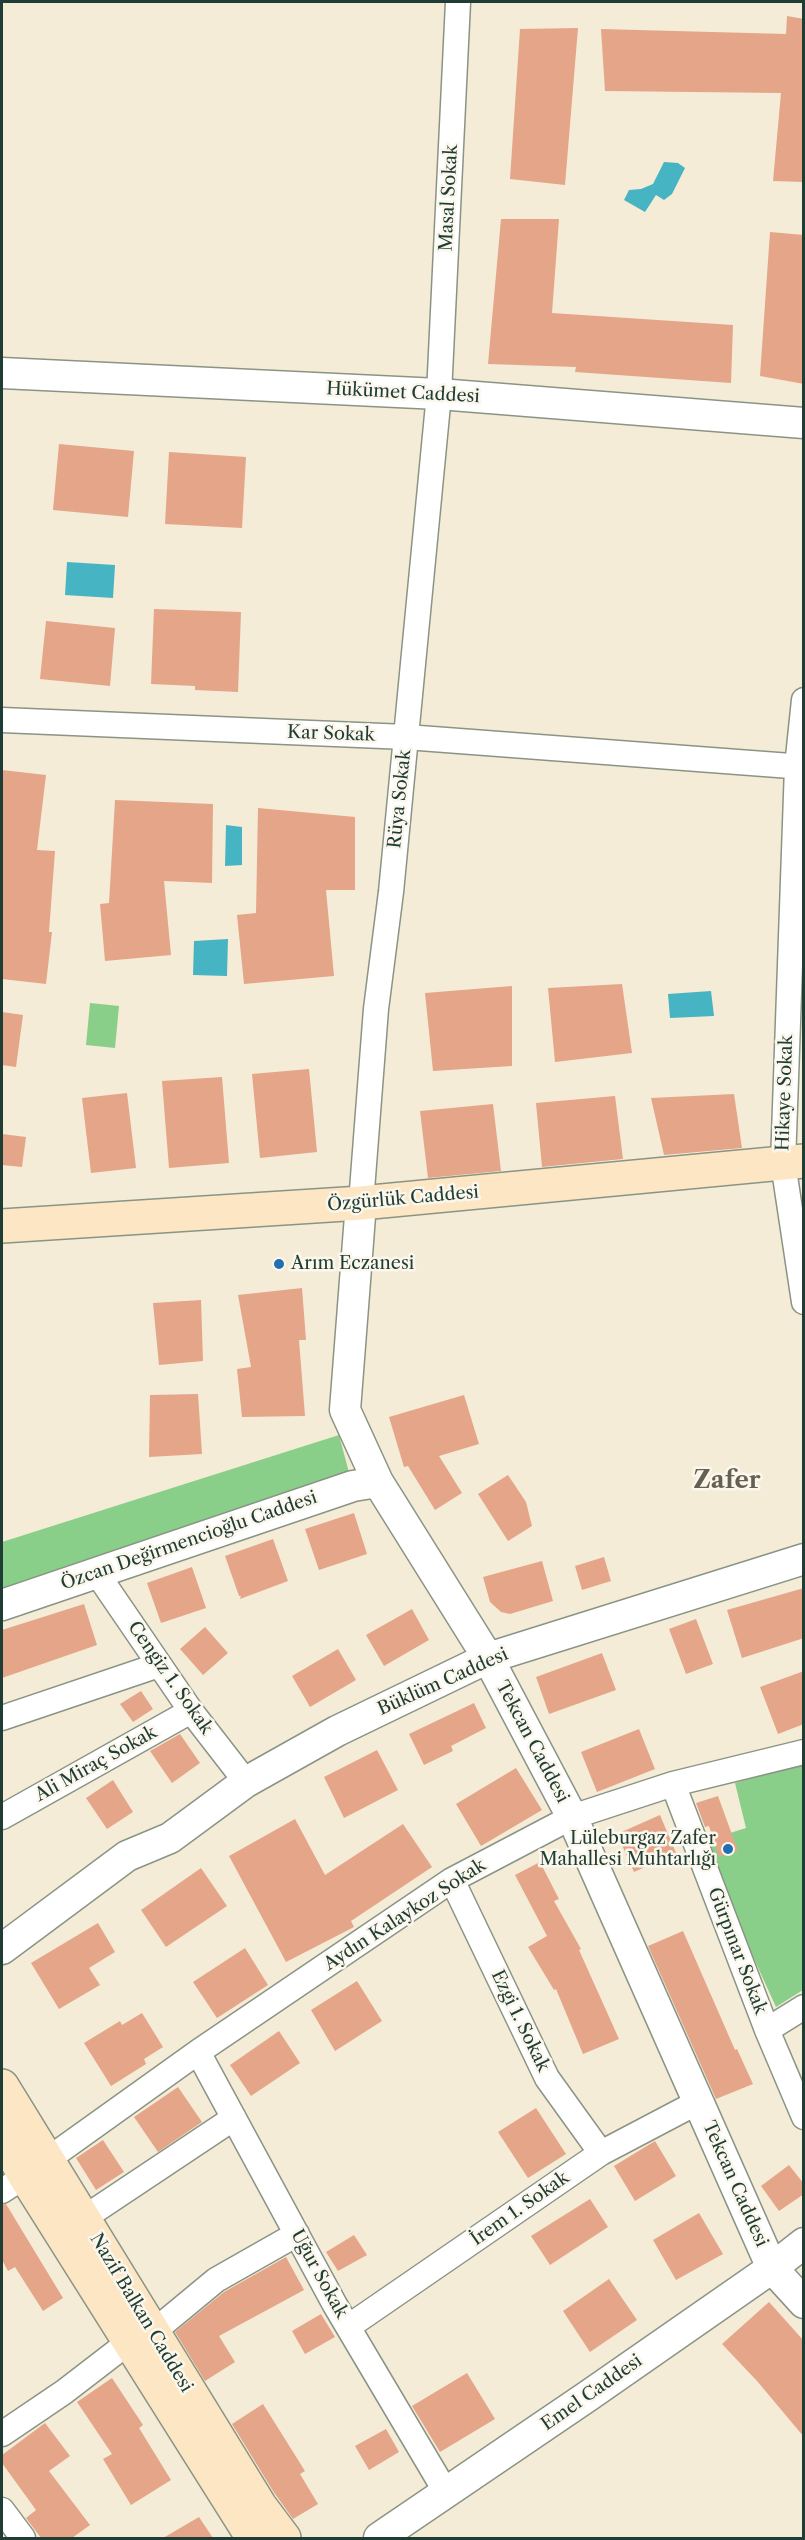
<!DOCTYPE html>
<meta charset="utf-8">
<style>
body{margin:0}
#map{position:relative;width:805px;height:2540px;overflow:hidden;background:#f4ecd6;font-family:"Libre Caslon Text",serif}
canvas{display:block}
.frame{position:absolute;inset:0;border:3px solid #1f3d34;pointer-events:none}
</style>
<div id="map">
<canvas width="805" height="2540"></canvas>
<div class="frame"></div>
</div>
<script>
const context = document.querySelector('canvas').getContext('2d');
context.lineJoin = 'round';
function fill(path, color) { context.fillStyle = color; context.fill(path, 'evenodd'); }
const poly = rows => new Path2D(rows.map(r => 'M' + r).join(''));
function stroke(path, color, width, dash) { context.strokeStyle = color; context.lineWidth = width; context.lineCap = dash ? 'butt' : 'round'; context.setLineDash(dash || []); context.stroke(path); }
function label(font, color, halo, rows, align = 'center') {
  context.font = font + ' "Libre Caslon Text",serif'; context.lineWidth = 5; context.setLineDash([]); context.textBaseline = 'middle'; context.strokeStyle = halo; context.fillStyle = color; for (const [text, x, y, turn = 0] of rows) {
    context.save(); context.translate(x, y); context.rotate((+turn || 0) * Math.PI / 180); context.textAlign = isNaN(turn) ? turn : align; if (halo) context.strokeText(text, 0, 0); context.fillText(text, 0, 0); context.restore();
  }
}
fill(poly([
 [90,1003,119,1006,115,1048,86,1045],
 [339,1435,351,1480,2,1594,2,1542],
 [803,1762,803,1990,776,2007,701,1842,746,1828,735,1783]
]), '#89cf89');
fill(poly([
 [664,162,678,163,685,168,672,194,664,200,656,195,645,212,624,200,629,190,641,189,653,184],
 [67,562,115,565,113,598,65,595],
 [226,825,242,827,242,865,225,866],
 [228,939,227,976,193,975,194,941],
 [711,991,714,1016,670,1018,668,994]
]), '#46b4c2');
fill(poly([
 [787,16,804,19,804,182,773,181,781,93,605,91,601,29,786,34],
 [578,28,565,185,510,179,520,29],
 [501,219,559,219,552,313,733,325,731,383,575,372,576,367,488,364],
 [770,232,804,235,804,384,760,376],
 [59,444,134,451,128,517,53,510],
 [169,452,246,457,242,528,165,524],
 [154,609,241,612,238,692,195,690,195,686,151,684],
 [46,621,115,628,110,686,40,679],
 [2,770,46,775,37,850,55,851,49,932,52,932,46,984,2,979],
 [115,800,213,804,212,883,164,881,171,955,105,961,100,904,109,903],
 [258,808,355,817,355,890,326,890,334,976,244,984,237,915,256,913],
 [622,984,632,1053,555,1062,548,988],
 [512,986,512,1066,433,1071,425,993],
 [2,1012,23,1015,16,1067,2,1065],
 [309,1069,317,1152,260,1158,252,1074],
 [222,1077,229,1163,169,1168,162,1081],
 [127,1093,136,1168,91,1173,82,1098],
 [734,1094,742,1148,664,1155,651,1098],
 [615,1096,623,1159,542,1167,536,1103],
 [493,1104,501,1171,428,1178,420,1111],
 [2,1134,26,1137,22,1167,2,1165],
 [302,1288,306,1340,299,1340,305,1416,242,1417,237,1369,251,1367,238,1295],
 [201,1300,203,1361,159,1365,153,1303],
 [198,1394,202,1454,149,1457,150,1395],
 [464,1395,479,1444,439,1456,462,1493,435,1510,408,1466,404,1467,389,1417],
 [508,1475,526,1502,532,1526,508,1541,478,1494],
 [354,1513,367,1554,319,1570,305,1529],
 [273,1539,288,1581,240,1599,241,1596,239,1596,225,1556],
 [604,1557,611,1581,582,1590,575,1566],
 [542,1561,553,1601,510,1614,501,1612,490,1602,483,1577],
 [192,1567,206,1608,161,1623,147,1583],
 [804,1588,804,1638,742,1658,727,1610],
 [84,1604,97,1645,2,1678,2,1630],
 [412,1609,429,1640,384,1666,366,1635],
 [696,1619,713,1664,686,1674,669,1629],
 [205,1627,228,1653,203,1675,180,1649],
 [338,1649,356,1680,310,1707,292,1676],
 [602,1653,616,1690,549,1714,536,1677],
 [804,1671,804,1724,778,1734,760,1687],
 [141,1691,153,1709,133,1722,120,1704],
 [474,1703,486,1728,451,1746,453,1751,424,1765,409,1734],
 [639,1729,655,1769,597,1792,581,1752],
 [180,1734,200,1763,172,1783,150,1751],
 [377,1750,398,1790,344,1818,324,1777],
 [516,1768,542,1810,481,1846,456,1804],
 [113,1780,133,1812,107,1829,86,1798],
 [718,1796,738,1851,719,1857,709,1826,705,1827,696,1803],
 [660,1815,676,1853,634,1872,617,1834],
 [295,1819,325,1875,403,1824,432,1867,351,1921,354,1927,286,1962,229,1856],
 [540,1862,559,1899,554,1901,581,1949,579,1950,619,2039,583,2054,556,1989,554,1990,528,1947,547,1936,515,1875],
 [201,1868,227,1906,166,1947,141,1910],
 [98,1923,115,1952,89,1968,100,1985,59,2009,31,1963],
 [683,1931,735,2050,737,2049,753,2084,716,2099,648,1946],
 [245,1948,268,1985,217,2018,193,1982],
 [357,1981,382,2021,335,2051,311,2010],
 [142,2013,163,2047,144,2059,146,2064,111,2086,84,2043,120,2021,122,2025],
 [279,2031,300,2063,251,2096,230,2065],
 [178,2087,202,2122,158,2152,134,2117],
 [536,2108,566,2154,528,2178,498,2132],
 [103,2140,124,2172,96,2190,76,2158],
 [655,2141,676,2176,635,2201,614,2166],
 [789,2165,804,2184,804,2194,779,2211,761,2186],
 [590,2199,608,2227,550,2265,531,2236],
 [6,2204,63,2298,43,2311,15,2267,8,2271,2,2260,2,2205],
 [699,2213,723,2254,676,2280,653,2240],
 [354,2235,367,2255,338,2271,326,2252],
 [286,2257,304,2290,219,2336,235,2362,205,2381,175,2332,224,2292],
 [609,2279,637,2320,590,2352,563,2311],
 [769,2302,804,2341,804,2437,757,2381,722,2344],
 [321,2314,335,2337,305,2354,292,2331],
 [467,2373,495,2419,440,2452,412,2406],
 [112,2378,143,2425,139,2428,171,2480,131,2505,103,2459,112,2454,77,2402],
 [263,2404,305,2471,300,2474,318,2504,293,2519,273,2491,232,2424],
 [45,2423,70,2456,49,2471,90,2525,72,2538,41,2538,26,2518,36,2510,2,2463,2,2455],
 [386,2429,399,2452,369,2470,355,2446],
 [199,2517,213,2538,163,2538]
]), '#e5a589');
const minor = poly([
 [804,700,797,767,783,1163,804,1302],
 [2,720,406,737,804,767],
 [361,1203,376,1009,391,892,439,394,458,2],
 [96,1572,191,1711,246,1782],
 [2,1718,159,1665],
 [673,1784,767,2030,804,2117],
 [2,1817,191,1711],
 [452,1880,547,2078,601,2153],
 [767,2030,804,2007],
 [198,2052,335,2305,447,2494],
 [47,2160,198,2052,452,1880,572,1817,673,1784,804,1752],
 [2,2191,25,2176],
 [84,2218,234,2118],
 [348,2327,601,2153,698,2102],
 [152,2333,216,2280,297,2234],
 [2,2434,64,2392,129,2342],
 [2,2510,23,2538]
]);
const tertiary = poly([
 [2,373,439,394,804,423],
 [361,1203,345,1410,378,1482,488,1658,572,1817,772,2268,804,2303],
 [2,1605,353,1486,378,1482],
 [2,1949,127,1856,170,1838,246,1782,337,1731,488,1658,804,1559],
 [379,2538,588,2396,772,2268,804,2243]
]);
const secondary = poly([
 [2,1226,361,1203,804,1161],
 [2,2086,260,2506,284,2538],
 [2,2135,25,2176,253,2538]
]);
stroke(minor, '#8a9485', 27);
stroke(tertiary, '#8a9485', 33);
stroke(secondary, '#8a9485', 36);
stroke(minor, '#fff', 24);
stroke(tertiary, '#fff', 30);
stroke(secondary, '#fce6c4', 33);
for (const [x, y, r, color] of [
 [279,1264,6,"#1f6fb2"],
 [728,1849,6,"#1f6fb2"]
]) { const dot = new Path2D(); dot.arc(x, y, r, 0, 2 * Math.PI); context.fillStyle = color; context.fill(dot); stroke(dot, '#fbf7ec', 2); }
label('18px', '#1f3d34', '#fbf7ec', [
 ["Masal Sokak",449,198,-87],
 ["Hükümet Caddesi",403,393,3],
 ["Kar Sokak",331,734,2],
 ["Rüya Sokak",400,799,-84],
 ["Hikaye Sokak",785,1093,-88],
 ["Özgürlük Caddesi",403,1199,-5],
 ["Özcan Değirmencioğlu Caddesi",189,1541,-19],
 ["Cengiz 1. Sokak",170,1678,55],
 ["Büklüm Caddesi",443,1682,-24],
 ["Tekcan Caddesi",532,1742,62],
 ["Ali Miraç Sokak",96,1764,-29],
 ["Aydın Kalaykoz Sokak",405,1915,-33],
 ["Gürpınar Sokak",737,1951,69],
 ["Ezgi 1. Sokak",520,2021,64],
 ["Tekcan Caddesi",735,2184,66],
 ["İrem 1. Sokak",520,2209,-35],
 ["Uğur Sokak",319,2274,61],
 ["Nazif Balkan Caddesi",141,2313,59],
 ["Emel Caddesi",592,2393,-35]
]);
label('18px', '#1f3d34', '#fbf7ec', [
 ["Arım Eczanesi",291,1264],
 ["Lüleburgaz Zafer",716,1839,"right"],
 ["Mahallesi Muhtarlığı",716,1860,"right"]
], 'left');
label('bold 24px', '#646152', '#fbf7ec', [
 ["Zafer",727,1481]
]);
</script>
